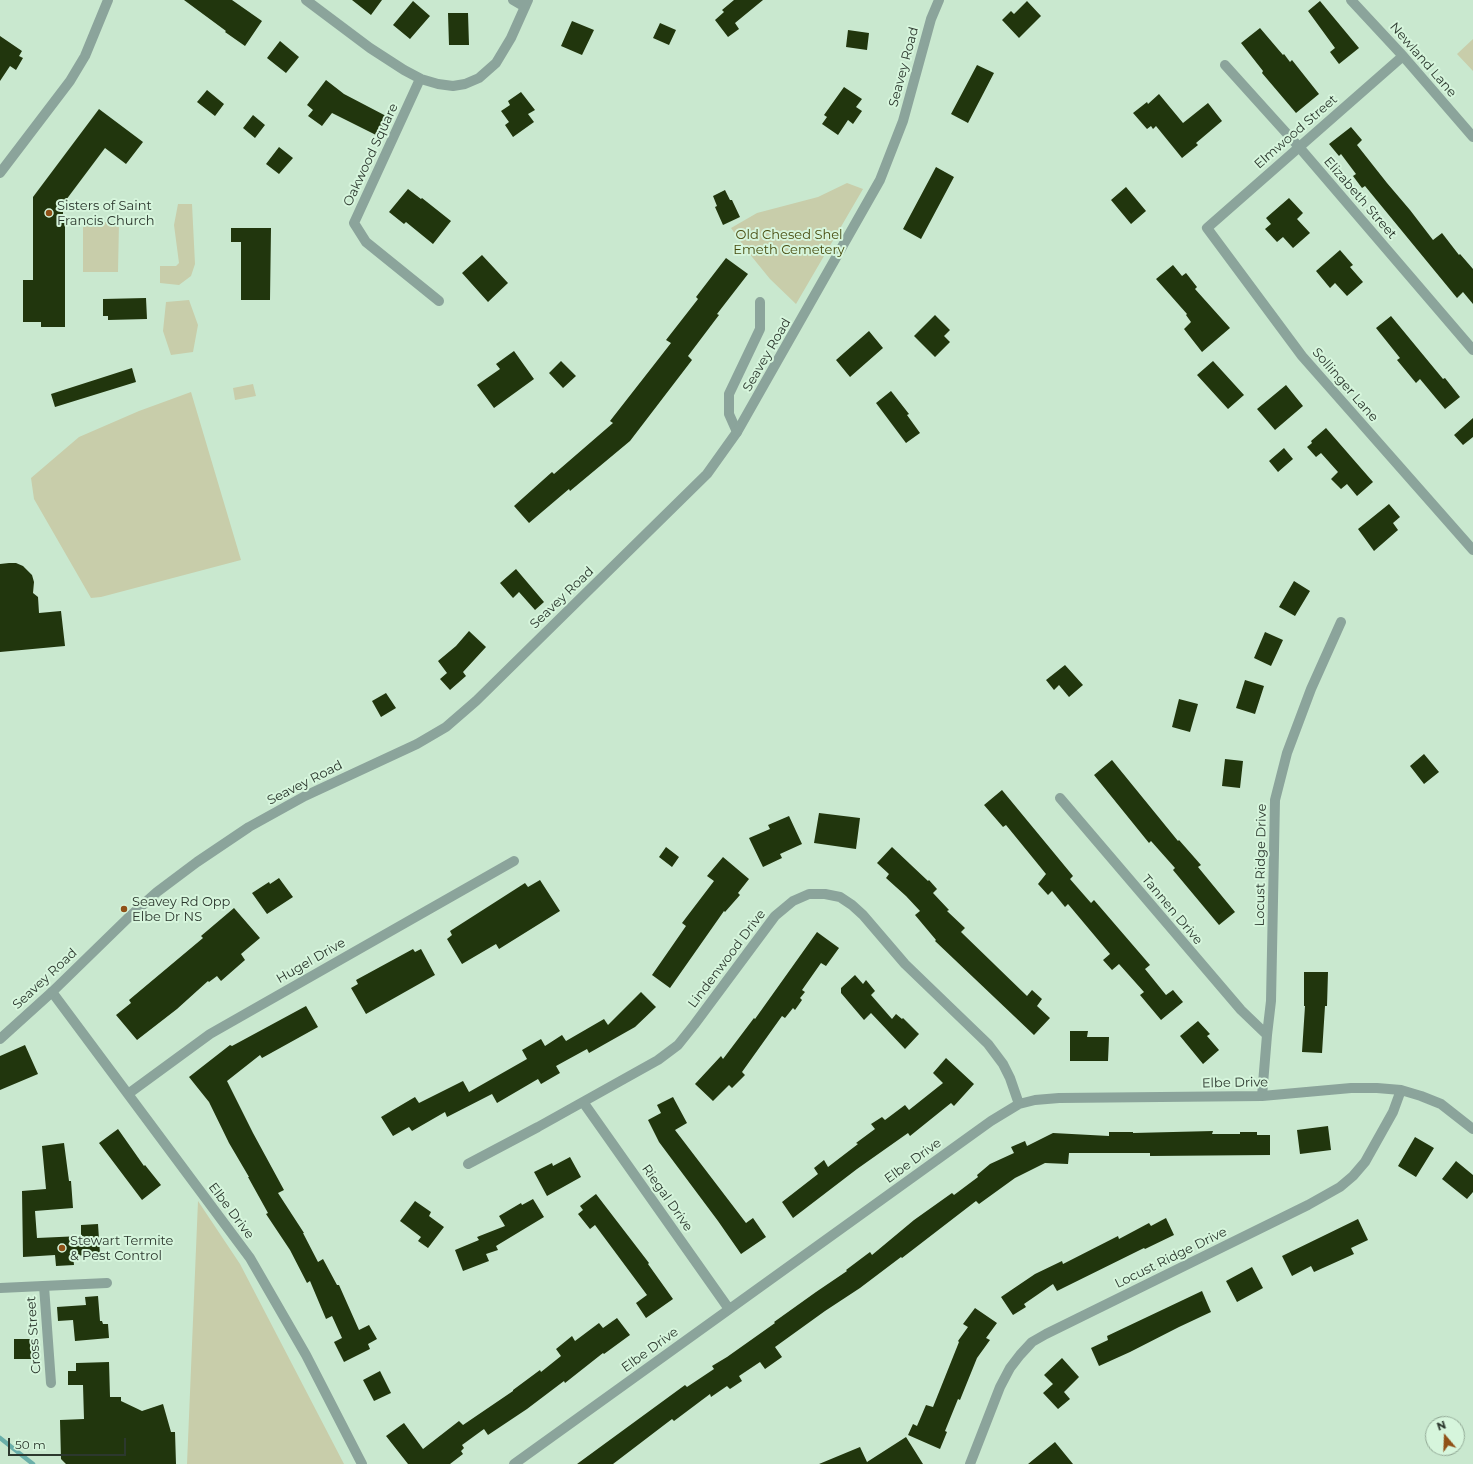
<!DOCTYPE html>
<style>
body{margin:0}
#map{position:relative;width:1473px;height:1464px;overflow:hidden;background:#c9e8cf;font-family:Montserrat,sans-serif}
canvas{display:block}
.north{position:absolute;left:1425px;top:1416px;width:40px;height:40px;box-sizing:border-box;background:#d6f5dc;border:1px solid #92a996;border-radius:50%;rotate:341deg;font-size:11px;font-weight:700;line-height:16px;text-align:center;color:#2c382e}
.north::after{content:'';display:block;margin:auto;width:14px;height:18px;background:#905117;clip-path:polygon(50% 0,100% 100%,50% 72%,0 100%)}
.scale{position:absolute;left:8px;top:1438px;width:118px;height:18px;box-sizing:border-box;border:2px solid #2c382e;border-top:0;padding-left:5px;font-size:12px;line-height:14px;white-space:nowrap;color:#2c382e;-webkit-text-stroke:3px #d6f5dc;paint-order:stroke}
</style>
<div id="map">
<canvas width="1473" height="1464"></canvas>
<div class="north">N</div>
<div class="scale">50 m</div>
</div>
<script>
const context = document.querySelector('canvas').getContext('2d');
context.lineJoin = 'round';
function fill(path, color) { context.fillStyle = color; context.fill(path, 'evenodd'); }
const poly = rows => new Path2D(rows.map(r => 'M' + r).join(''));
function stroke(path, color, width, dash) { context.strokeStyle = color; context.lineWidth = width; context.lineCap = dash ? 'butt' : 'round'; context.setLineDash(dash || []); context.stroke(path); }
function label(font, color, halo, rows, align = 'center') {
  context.font = font + ' Montserrat,sans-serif'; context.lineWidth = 4; context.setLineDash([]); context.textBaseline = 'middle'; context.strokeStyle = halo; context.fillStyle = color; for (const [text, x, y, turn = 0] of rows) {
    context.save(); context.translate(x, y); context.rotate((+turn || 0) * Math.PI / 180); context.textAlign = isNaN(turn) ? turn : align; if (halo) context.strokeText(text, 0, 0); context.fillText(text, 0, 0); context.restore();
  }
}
fill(poly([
 [1473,39,1473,71,1457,54],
 [847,183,863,189,796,304,770,279,748,252,731,228,757,213,818,197],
 [178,204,192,204,195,264,191,276,179,285,160,283,160,266,176,266,179,263,174,225],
 [83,222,119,222,118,272,83,272],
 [189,300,198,325,193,352,171,355,163,331,166,302],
 [253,384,256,396,235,400,233,388],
 [191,392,241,560,101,597,91,598,34,499,31,478,79,437,139,411],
 [198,1201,240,1264,344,1464,187,1464]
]), '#c8cdaa');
stroke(poly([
 [0,1438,33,1464]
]), '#6aafa9', 4.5);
fill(poly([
 [184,0,232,0,262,21,245,46,225,32,226,31],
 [352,0,382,0,371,15],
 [734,0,763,0,735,23,739,29,728,37,715,20,724,12,722,10],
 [413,1,430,16,410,39,393,25],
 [1027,1,1041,16,1019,38,1002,20,1011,11,1014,14],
 [1320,1,1359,48,1339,64,1330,52,1335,48,1308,11],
 [448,13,468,13,469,45,449,45],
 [572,21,594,30,582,55,561,46],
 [660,23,676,30,669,45,653,38],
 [1260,28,1283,55,1284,54,1290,62,1292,60,1319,94,1296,113,1262,73,1263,71,1241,43],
 [848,30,869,33,867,50,846,47],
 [0,36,22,51,19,56,23,58,16,70,10,66,0,81],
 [280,41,299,57,286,73,267,58],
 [977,65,994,73,968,123,951,114],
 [326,80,344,94,388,117,378,136,332,113,322,126,308,116,313,110,307,105],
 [844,87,862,99,856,107,862,111,853,124,848,120,838,135,822,124,827,117,824,115],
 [207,90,224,104,215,116,197,102],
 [521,92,535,110,528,114,534,122,513,137,505,125,509,122,501,111,510,105,508,101],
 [1159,94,1183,123,1208,103,1222,121,1196,143,1198,145,1182,158,1156,126,1153,129,1151,126,1147,129,1133,113,1147,102,1148,104],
 [99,109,143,142,126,164,105,148,63,204,63,223,65,222,65,327,41,327,41,322,23,322,23,280,33,280,33,197],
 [253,115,265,125,255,138,243,128],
 [1351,127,1362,140,1357,145,1387,183,1410,210,1433,240,1442,233,1459,255,1460,254,1473,269,1473,304,1463,292,1457,298,1365,186,1362,188,1353,176,1356,174,1341,154,1339,156,1329,144],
 [279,147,293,158,279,174,266,164],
 [936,167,954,177,921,239,903,229],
 [1126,187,1146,211,1131,224,1111,200],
 [408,189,421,199,422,198,451,221,433,244,406,222,404,224,389,212],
 [725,190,730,200,732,200,740,217,723,225,715,207,717,206,713,196],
 [1289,198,1303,213,1297,219,1310,233,1293,248,1283,237,1277,242,1265,229,1271,224,1266,218],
 [231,228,271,228,270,300,241,300,241,242,231,242],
 [1340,250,1353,265,1350,267,1363,282,1347,296,1335,283,1330,288,1316,271],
 [482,255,508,283,488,302,462,273],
 [726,258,748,274,717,314,719,315,688,356,692,360,630,441,570,491,569,489,529,523,514,506,552,472,554,474,613,423,610,421,671,343,666,340,698,299,696,297],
 [1173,265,1182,276,1186,273,1197,287,1195,289,1230,328,1202,352,1184,329,1191,322,1186,315,1187,314,1156,279],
 [146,298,147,319,108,320,108,316,103,316,103,299],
 [935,315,950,330,944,336,950,342,935,357,914,336],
 [1391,316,1443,379,1445,378,1460,397,1445,409,1420,379,1416,383,1397,360,1400,358,1376,328],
 [869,331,883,348,850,377,836,360],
 [514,351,534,379,494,408,477,385,500,369,496,364],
 [561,361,576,376,563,388,549,373],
 [1213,361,1244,395,1228,409,1197,375],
 [132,368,136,382,55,407,51,394],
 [1286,385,1303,406,1275,430,1257,409],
 [891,391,909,414,907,415,920,433,906,443,876,403],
 [1473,418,1473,437,1463,445,1454,435],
 [1326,428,1373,482,1357,496,1347,484,1341,489,1331,479,1338,472,1321,453,1316,457,1307,447,1312,443,1311,441],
 [1284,448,1293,459,1278,472,1269,461],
 [1389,504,1400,517,1393,523,1398,530,1374,551,1358,529],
 [9,563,16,563,23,566,32,575,34,582,33,593,38,597,39,613,61,611,65,646,0,652,0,564],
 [516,569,544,602,535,610,519,592,513,598,500,583],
 [1294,581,1310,591,1295,616,1279,607],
 [469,631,486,647,463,672,466,676,450,690,440,679,447,673,438,661,456,646],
 [1265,632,1283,640,1271,666,1254,658],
 [1065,665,1083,685,1069,697,1059,685,1054,690,1046,680],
 [1245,680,1264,686,1255,714,1236,708],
 [386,693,396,708,381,717,372,701],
 [1179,699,1198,704,1190,732,1172,727],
 [1424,754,1439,772,1424,784,1410,766],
 [1225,759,1243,761,1240,788,1222,786],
 [1112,760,1178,841,1179,840,1201,865,1198,867,1235,912,1219,925,1173,870,1175,868,1151,841,1149,843,1094,775],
 [1002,790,1073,876,1070,879,1091,903,1094,900,1150,965,1145,969,1166,995,1173,990,1183,1002,1161,1020,1140,995,1144,992,1119,964,1112,970,1103,960,1110,954,1068,904,1065,907,1052,891,1048,895,1038,884,1046,874,1006,825,1003,827,984,805],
 [819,813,860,818,856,849,814,843],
 [789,816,802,844,780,854,782,858,763,867,749,838,770,829,768,825],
 [666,847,679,857,672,867,659,857],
 [892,847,928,881,929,880,937,889,933,893,949,910,947,911,965,928,961,932,1027,996,1032,990,1042,999,1037,1006,1050,1018,1034,1035,935,941,936,940,915,915,920,911,906,896,886,878,889,874,877,863],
 [723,857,749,879,738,893,740,895,725,912,724,911,670,988,652,975,686,926,682,923,714,881,707,876],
 [279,878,293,897,267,914,252,893,269,882,270,884],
 [540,880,560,911,499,949,496,944,462,964,447,939,452,935,450,931,525,883,528,887],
 [234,908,260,938,241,954,245,960,221,981,217,976,209,982,208,981,177,1009,137,1040,116,1015,131,1003,129,1000,203,938,201,936],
 [817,932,839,948,826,966,821,963,802,990,805,992,800,998,802,1000,795,1010,793,1008,785,1018,782,1016,742,1072,745,1075,732,1088,729,1085,713,1101,695,1084,721,1056,723,1059,754,1018,755,1019],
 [413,949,415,952,421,949,435,975,366,1014,351,988,358,984,356,980],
 [1304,972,1328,972,1327,1006,1325,1006,1322,1053,1302,1052,1305,1006,1304,1006],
 [855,975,863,984,866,980,875,991,871,995,892,1019,896,1014,902,1019,903,1018,919,1034,905,1049,871,1013,864,1020,841,993,841,988],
 [641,992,656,1007,635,1027,589,1053,587,1049,556,1066,560,1073,541,1084,538,1079,497,1103,492,1094,447,1117,445,1112,412,1131,409,1127,393,1136,381,1117,415,1097,419,1103,463,1081,469,1092,527,1059,522,1050,541,1039,545,1046,562,1035,566,1041,604,1019,608,1025],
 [306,1006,318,1027,262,1058,260,1055,227,1081,253,1133,284,1190,278,1193,304,1233,303,1233,318,1262,323,1259,337,1285,339,1285,359,1330,369,1325,377,1339,368,1344,370,1349,344,1362,334,1342,342,1338,332,1316,326,1319,310,1281,307,1283,290,1250,266,1214,268,1213,248,1177,249,1177,229,1143,209,1102,189,1077,230,1045,232,1046],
 [1198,1021,1210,1034,1207,1036,1219,1050,1203,1064,1180,1036],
 [1070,1031,1088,1031,1087,1037,1109,1037,1108,1061,1070,1061],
 [25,1045,38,1074,0,1090,0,1056],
 [946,1058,974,1084,954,1106,951,1103,910,1136,908,1133,857,1169,793,1218,782,1202,818,1174,814,1168,824,1160,828,1167,858,1144,856,1143,875,1129,871,1124,882,1117,885,1120,905,1105,909,1110,943,1083,933,1073],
 [673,1097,687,1123,675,1130,746,1223,753,1218,766,1237,741,1254,718,1221,659,1142,648,1120,661,1113,657,1105],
 [1328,1126,1331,1150,1300,1154,1297,1130],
 [118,1129,144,1166,145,1165,161,1185,142,1200,99,1143],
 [1213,1131,1212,1134,1240,1134,1240,1132,1257,1132,1257,1135,1270,1135,1270,1155,1150,1156,1150,1153,1069,1153,1068,1164,1045,1163,1015,1178,979,1204,976,1201,902,1258,901,1257,860,1288,825,1311,775,1347,782,1357,765,1369,760,1362,739,1376,742,1381,730,1389,727,1386,711,1397,710,1394,674,1421,672,1419,613,1464,577,1464,685,1385,687,1387,714,1369,712,1366,727,1357,775,1323,774,1322,816,1292,847,1271,846,1270,870,1252,872,1255,914,1220,952,1193,954,1195,978,1177,977,1175,990,1164,1014,1153,1011,1147,1025,1141,1027,1146,1053,1133,1109,1136,1109,1132,1133,1132,1133,1133],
 [1415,1137,1434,1148,1416,1177,1398,1166],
 [64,1143,69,1181,71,1181,73,1208,35,1211,37,1238,81,1236,81,1225,98,1224,100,1254,73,1256,74,1265,56,1266,55,1255,23,1257,22,1191,46,1189,42,1146],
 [570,1157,581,1177,547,1196,534,1172,552,1163,553,1166],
 [1456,1161,1473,1175,1473,1192,1467,1199,1442,1179],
 [596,1194,649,1263,648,1264,673,1299,646,1318,636,1303,647,1295,595,1225,590,1229,578,1214,583,1210,580,1206],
 [533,1199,544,1217,496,1246,498,1250,486,1254,489,1261,463,1271,455,1250,479,1240,477,1237,505,1226,499,1216,521,1203,522,1205],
 [415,1201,431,1212,429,1216,444,1227,428,1248,418,1241,421,1237,400,1221],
 [1166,1218,1174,1235,1145,1249,1144,1248,1057,1291,1053,1284,1024,1304,1026,1307,1013,1315,1001,1297,1035,1274,1062,1261,1063,1264,1118,1236,1119,1239,1149,1223,1151,1226],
 [1358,1219,1368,1240,1351,1248,1354,1254,1314,1272,1311,1266,1292,1276,1282,1256],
 [1252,1267,1263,1288,1237,1302,1226,1281],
 [1202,1291,1211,1312,1179,1327,1130,1352,1099,1366,1091,1348,1108,1340,1107,1336],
 [98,1296,100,1321,102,1321,103,1324,108,1324,109,1338,75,1341,73,1320,58,1321,57,1307,86,1305,85,1297],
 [975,1308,997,1323,986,1338,990,1340,977,1358,960,1400,958,1399,945,1431,947,1432,940,1449,908,1435,913,1424,917,1426,926,1405,933,1407,959,1342,958,1341,968,1327,963,1324],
 [617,1318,630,1335,604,1354,603,1353,565,1383,564,1381,527,1409,488,1435,484,1429,462,1445,464,1448,461,1451,463,1454,450,1464,408,1464,386,1436,404,1423,423,1449,459,1421,463,1425,513,1391,513,1390,540,1370,541,1372,561,1356,556,1349,572,1336,575,1341,599,1323,603,1328],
 [14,1339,34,1339,36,1359,14,1359],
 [1062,1358,1079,1377,1064,1392,1070,1399,1058,1409,1043,1393,1053,1384,1044,1375],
 [109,1362,110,1397,121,1397,121,1401,142,1411,163,1404,171,1432,175,1432,176,1464,66,1464,61,1459,60,1420,84,1419,83,1385,68,1385,68,1371,76,1371,76,1363,77,1363],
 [380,1371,391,1393,374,1401,363,1380],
 [906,1437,923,1464,819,1464,860,1447,867,1462],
 [1055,1442,1073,1464,1028,1464]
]), '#21360d');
stroke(poly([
 [306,0,370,48,404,70,421,79,438,84,453,86,465,84,479,78,496,63,511,38,528,0],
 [513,0,525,7],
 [1351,0,1403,56,1473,137],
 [1403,56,1207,228,1302,356,1473,550],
 [1225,65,1299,147,1473,350],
 [420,79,354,223,366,242,439,301],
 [0,173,70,81,85,56,108,0],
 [737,432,729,414,729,394,760,329,760,302],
 [1060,798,1241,1010,1267,1035],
 [52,992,250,1258,306,1355,362,1464],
 [128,1094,210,1034,514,861],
 [1262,1096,1267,1035,1271,1001,1275,800,1287,753,1311,689,1341,622],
 [583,1102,729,1309],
 [468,1164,538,1127,658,1060,678,1045,694,1025,775,916,793,901,809,894,825,894,840,897,852,905,863,915,905,964,988,1044,1003,1064,1010,1078,1019,1104],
 [44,1286,51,1383],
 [0,1288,107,1283],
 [514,1464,991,1121,1019,1104,1035,1100,1059,1098,1262,1096,1351,1088,1377,1088,1401,1090,1421,1096,1441,1104,1473,1129],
 [970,1464,1000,1387,1010,1368,1020,1355,1032,1342,1046,1334,1308,1205,1340,1187,1353,1176,1365,1162,1393,1112,1401,1090]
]), '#8ba49b', 10);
stroke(poly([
 [0,1039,52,992,128,918,157,892,197,862,249,827,305,796,417,744,446,727,476,701,707,474,737,432,880,180,903,121,931,19,939,0]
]), '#8ba49b', 10);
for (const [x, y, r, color] of [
 [49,213,4,"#905117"],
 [124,909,4,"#905117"],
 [62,1248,4,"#905117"]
]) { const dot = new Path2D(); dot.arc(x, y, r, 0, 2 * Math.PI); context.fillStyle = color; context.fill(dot); stroke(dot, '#d6f5dc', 1.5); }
label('13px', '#2c382e', '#d6f5dc', [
 ["Newland Lane",1423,60,49],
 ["Seavey Road",904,67,-75],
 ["Elmwood Street",1296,132,-41],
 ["Oakwood Square",371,155,-65],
 ["Elizabeth Street",1360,198,49],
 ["Seavey Road",767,355,-60],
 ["Sollinger Lane",1345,385,49],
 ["Seavey Road",562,598,-44],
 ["Seavey Road",305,783,-27],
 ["Locust Ridge Drive",1261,865,-89],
 ["Tannen Drive",1172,910,50],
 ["Lindenwood Drive",727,959,-53],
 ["Hugel Drive",311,961,-30],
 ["Seavey Road",45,979,-43],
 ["Elbe Drive",1235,1083,-1],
 ["Elbe Drive",913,1161,-36],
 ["Riegal Drive",667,1198,55],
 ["Elbe Drive",231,1211,53],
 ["Locust Ridge Drive",1171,1258,-26],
 ["Cross Street",34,1335,-94],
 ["Elbe Drive",650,1350,-36]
]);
label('13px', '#2c382e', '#d6f5dc', [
 ["Sisters of Saint",57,206],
 ["Francis Church",57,221],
 ["Seavey Rd Opp",132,902],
 ["Elbe Dr NS",132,917],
 ["Stewart Termite",70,1241],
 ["& Pest Control",70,1256]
], 'left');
label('13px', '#484d10', '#d6f5dc', [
 ["Old Chesed Shel",789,235],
 ["Emeth Cemetery",789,250]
]);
</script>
